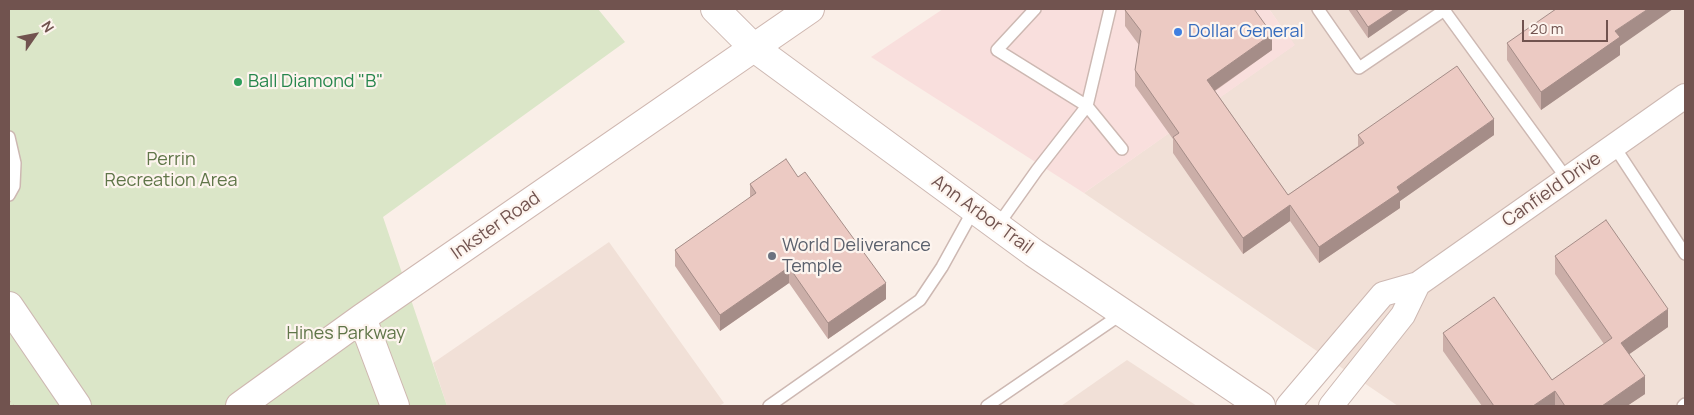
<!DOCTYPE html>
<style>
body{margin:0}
#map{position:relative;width:1694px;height:415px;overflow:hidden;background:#faefe8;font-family:Manrope,sans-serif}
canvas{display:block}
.frame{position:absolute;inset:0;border:10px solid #71534f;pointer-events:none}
.north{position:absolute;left:10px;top:10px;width:50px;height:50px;-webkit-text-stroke:4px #fdf4ee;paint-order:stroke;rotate:57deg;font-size:14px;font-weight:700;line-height:20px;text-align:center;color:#71534f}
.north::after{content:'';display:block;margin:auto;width:18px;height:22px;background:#71534f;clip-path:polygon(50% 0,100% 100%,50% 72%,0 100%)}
.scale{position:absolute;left:1522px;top:20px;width:86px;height:22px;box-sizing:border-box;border:2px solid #71534f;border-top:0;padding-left:6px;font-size:15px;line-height:18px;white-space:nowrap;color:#71534f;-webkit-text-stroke:4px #fdf4ee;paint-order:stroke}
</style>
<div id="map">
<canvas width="1694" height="415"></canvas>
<div class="frame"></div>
<div class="north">N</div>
<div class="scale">20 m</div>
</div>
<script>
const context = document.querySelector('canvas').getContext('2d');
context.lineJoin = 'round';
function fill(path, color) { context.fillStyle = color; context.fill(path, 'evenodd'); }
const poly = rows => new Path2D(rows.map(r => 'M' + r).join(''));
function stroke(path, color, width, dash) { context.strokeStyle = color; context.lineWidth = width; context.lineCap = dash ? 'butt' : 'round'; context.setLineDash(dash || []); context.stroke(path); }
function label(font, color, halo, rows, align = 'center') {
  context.font = font + ' Manrope,sans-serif'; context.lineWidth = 4.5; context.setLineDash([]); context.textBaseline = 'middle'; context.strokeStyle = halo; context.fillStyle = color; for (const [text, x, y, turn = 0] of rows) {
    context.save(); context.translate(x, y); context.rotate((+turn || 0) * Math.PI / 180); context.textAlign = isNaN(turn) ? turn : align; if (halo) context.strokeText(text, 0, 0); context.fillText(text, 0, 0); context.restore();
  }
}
fill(poly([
 [1269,9,1685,9,1685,406,1398,406,1084,193,1294,45],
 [609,242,724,403,719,406,447,406,433,363],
 [1127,360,1197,406,1061,406]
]), '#f1e0d7');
fill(poly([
 [943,9,1269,9,1295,45,1084,193,871,57]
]), '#f9dfdd');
fill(poly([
 [9,9,598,9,625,42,383,217,447,406,9,406]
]), '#dbe6c8');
const service = poly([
 [1035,9,997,50,1087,106,1110,9],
 [1318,9,1359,68,1446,9],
 [1444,10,1567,179],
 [9,137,15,163,14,186,9,195],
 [1614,146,1685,254],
 [998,225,1037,170,1087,106,1122,149],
 [769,406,920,300,942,267,974,209],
 [987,406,1123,313],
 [1683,406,1685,404]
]);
const minor = poly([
 [1288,406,1383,294,1418,284,1685,96],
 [1331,406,1403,315,1418,284]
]);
const tertiary = poly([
 [715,9,753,47,1034,253,1261,406],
 [9,306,77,406]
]);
const secondary = poly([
 [362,318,395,406],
 [240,406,362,318,810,9]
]);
stroke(service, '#cdb8b2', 14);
stroke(minor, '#cdb8b2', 26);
stroke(tertiary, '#cdb8b2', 30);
stroke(secondary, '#cfb7b0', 30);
stroke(poly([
 [9,402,13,406]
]), '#d1ada6', 3, [1, 4]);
stroke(service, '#fff', 11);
stroke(minor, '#fff', 24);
stroke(tertiary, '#fff', 28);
stroke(secondary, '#fff', 28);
fill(poly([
 [1348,9,1410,9,1368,38],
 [1125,10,1272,50,1215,91,1288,195,1358,146,1358,135,1494,135,1400,201,1400,208,1319,263,1290,221,1243,254,1173,153,1173,139,1135,86,1135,70,1139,45,1125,26],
 [1507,43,1620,46,1620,55,1541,110,1507,60],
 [750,184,886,299,828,339,789,283,720,331,675,266,675,250,750,198],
 [1555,256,1668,327,1629,354,1645,394,1627,406,1482,406,1443,351,1443,333,1552,380,1604,344,1555,274]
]), '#cbaea8');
fill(poly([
 [1395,9,1410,9,1368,38,1368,27],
 [1648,9,1673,9,1620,46,1620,55,1541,110,1541,92,1615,31],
 [1272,34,1272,50,1207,96,1207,80],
 [1494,119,1494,135,1400,201,1400,208,1319,263,1319,247,1397,187],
 [1290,205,1290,221,1243,254,1243,238],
 [789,267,789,283,720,331,720,315],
 [886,283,886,299,828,339,828,323],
 [1668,309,1668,327,1621,360,1621,343],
 [1645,376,1645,394,1627,406,1602,406],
 [1555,391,1555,406,1533,406]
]), '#a58d88');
const building = poly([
 [1127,9,1254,9,1272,34,1207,80,1288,195,1364,143,1358,135,1457,66,1494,119,1397,187,1400,192,1319,247,1290,205,1243,238,1173,137,1179,133,1135,70,1141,31,1125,10,1127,9],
 [1356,9,1395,9,1368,27,1356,9],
 [1556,9,1648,9,1615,31,1620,37,1541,92,1507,43,1556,9],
 [786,159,798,177,805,172,886,283,828,323,789,267,720,315,675,250,756,193,750,184,786,159],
 [1606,220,1668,309,1621,343,1645,376,1602,406,1565,406,1555,391,1533,406,1494,406,1443,333,1494,297,1552,380,1612,338,1555,256,1606,220]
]);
fill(building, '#eccac3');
stroke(building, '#a58d88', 1);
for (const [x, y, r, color] of [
 [1178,32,5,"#3f7fe0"],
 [238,82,5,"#2e9e5b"],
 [772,256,5,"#6b7280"]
]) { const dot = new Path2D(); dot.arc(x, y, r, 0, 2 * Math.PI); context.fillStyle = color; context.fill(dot); stroke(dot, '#fdf4ee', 2); }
label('18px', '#366cbe', '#fdf4ee', [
 ["Dollar General",1188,32]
], 'left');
label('18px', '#27864d', '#fdf4ee', [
 ["Ball Diamond \"B\"",248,82]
], 'left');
label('18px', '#607649', '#fdf4ee', [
 ["Perrin",171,160],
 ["Recreation Area",171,181],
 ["Hines Parkway",346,334]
]);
label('18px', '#71534f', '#fdf4ee', [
 ["Canfield Drive",1552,190,-35],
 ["Ann Arbor Trail",982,215,36],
 ["Inkster Road",496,226,-35]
]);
label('18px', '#5b616d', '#fdf4ee', [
 ["World Deliverance",782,246],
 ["Temple",782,267]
], 'left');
</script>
